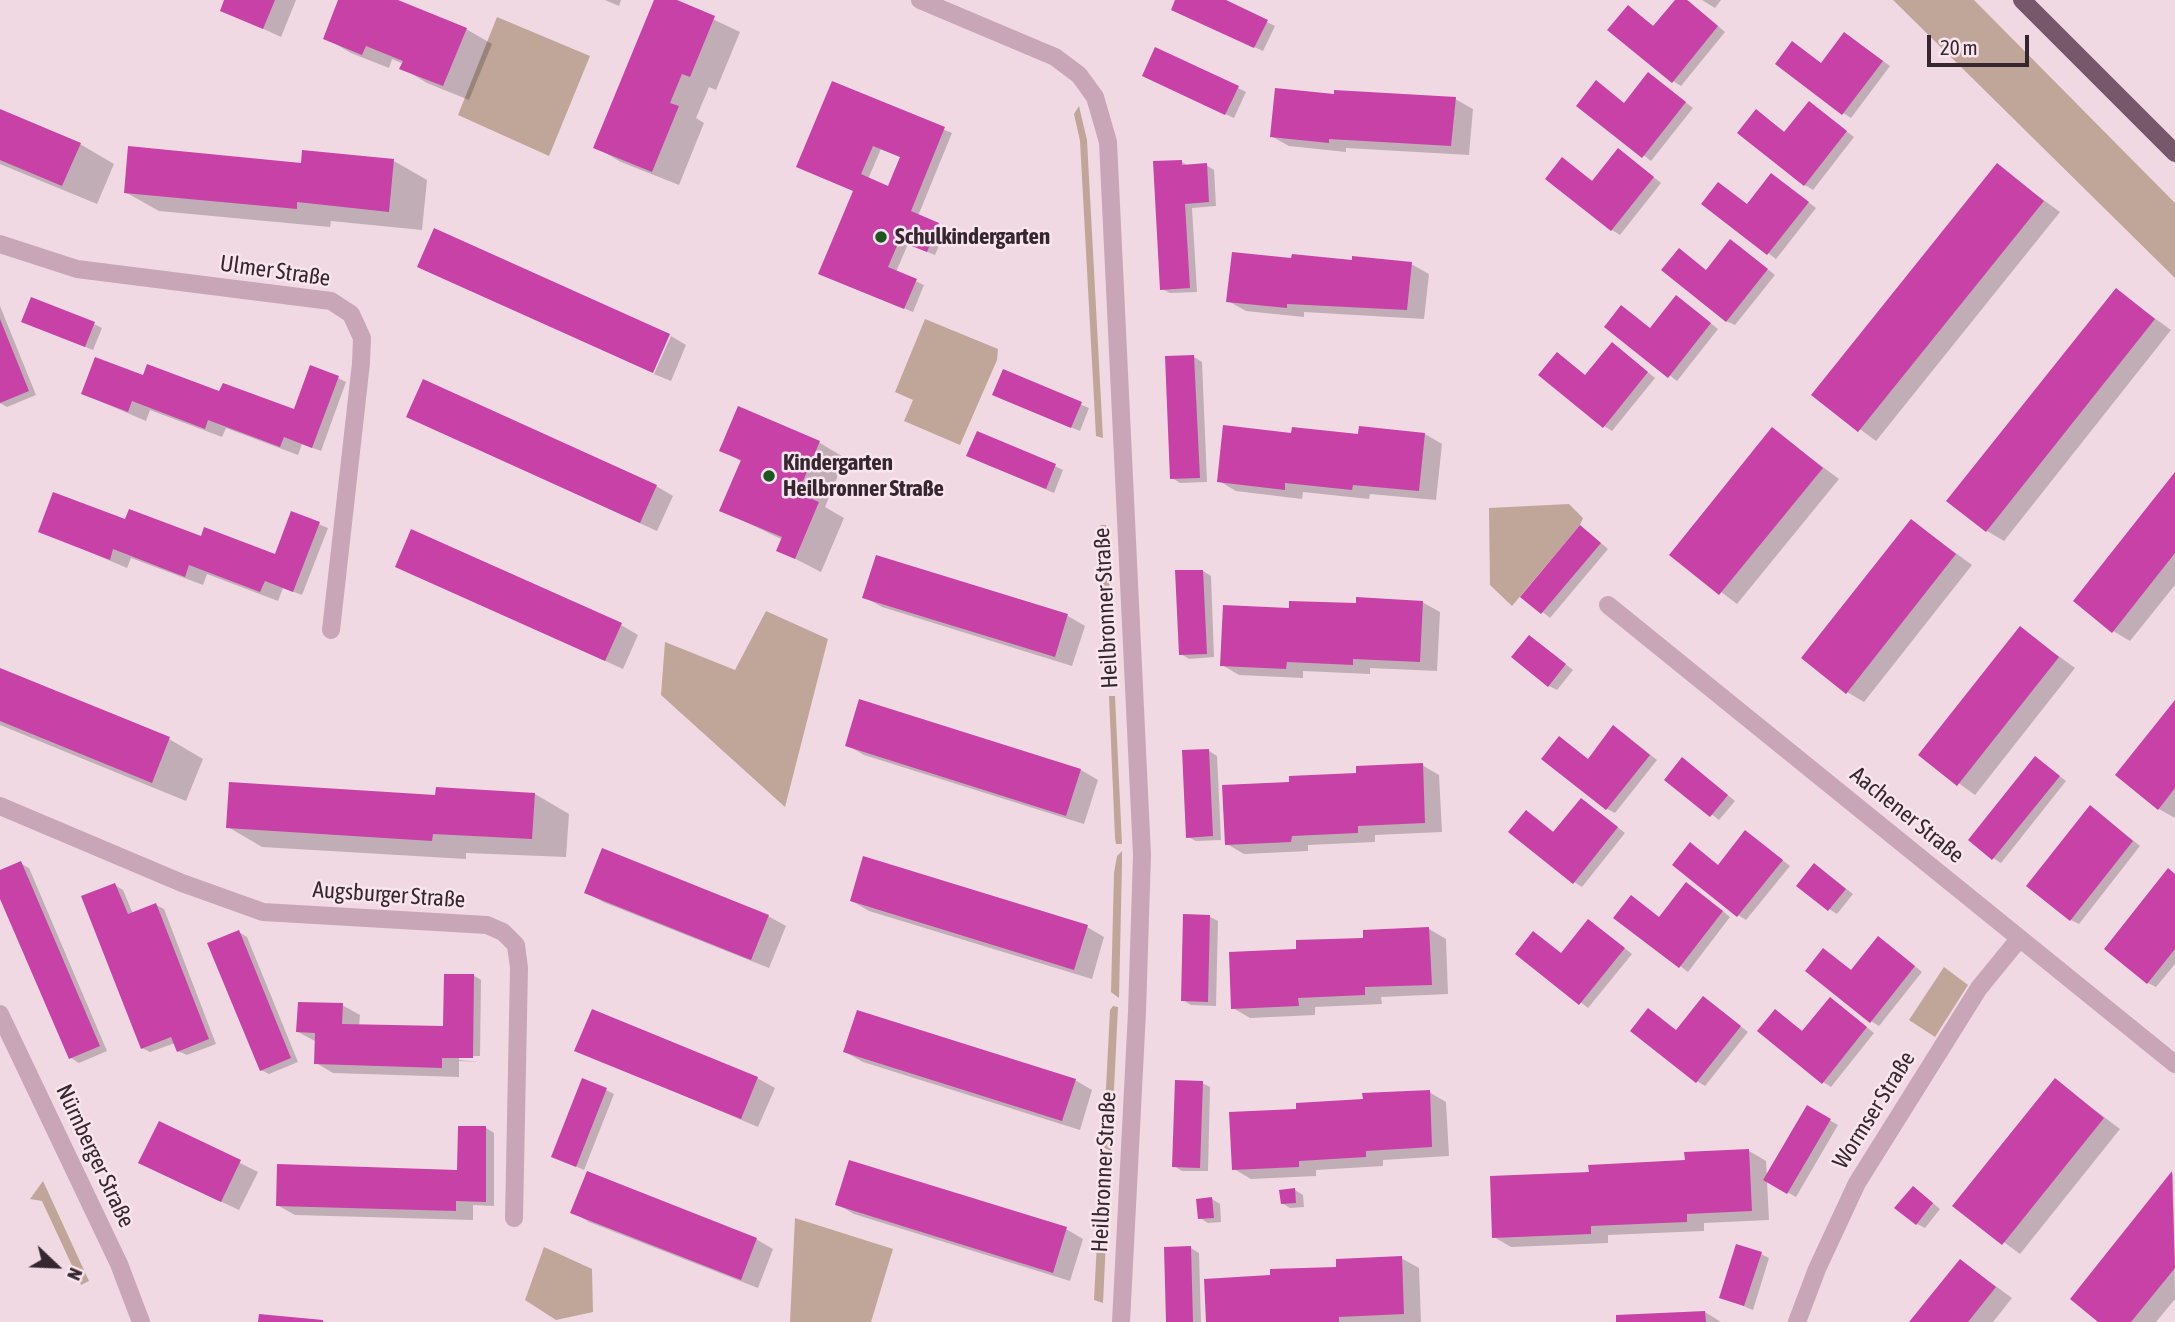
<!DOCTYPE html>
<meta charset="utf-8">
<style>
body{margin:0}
#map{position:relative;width:2175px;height:1322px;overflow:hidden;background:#f1d9e4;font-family:"Asap Condensed",sans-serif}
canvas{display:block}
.north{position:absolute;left:21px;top:1231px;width:70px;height:70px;-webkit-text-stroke:5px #f9e5ee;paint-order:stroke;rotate:113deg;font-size:19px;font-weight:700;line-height:28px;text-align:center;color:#352630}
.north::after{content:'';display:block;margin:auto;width:24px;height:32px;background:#352630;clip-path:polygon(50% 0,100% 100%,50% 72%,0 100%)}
.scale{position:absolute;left:1927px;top:35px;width:102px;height:32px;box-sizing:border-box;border:4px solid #352630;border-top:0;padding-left:9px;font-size:21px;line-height:24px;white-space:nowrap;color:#352630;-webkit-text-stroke:5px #f9e5ee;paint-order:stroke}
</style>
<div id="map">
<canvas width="2175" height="1322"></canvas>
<div class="north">N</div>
<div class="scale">20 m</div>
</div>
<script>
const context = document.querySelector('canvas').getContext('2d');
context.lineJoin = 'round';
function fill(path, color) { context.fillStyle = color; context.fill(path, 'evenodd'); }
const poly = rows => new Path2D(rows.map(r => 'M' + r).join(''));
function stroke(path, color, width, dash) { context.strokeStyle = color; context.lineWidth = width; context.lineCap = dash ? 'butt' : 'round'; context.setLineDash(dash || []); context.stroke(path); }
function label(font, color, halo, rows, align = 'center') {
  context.font = font + ' "Asap Condensed",sans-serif'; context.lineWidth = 5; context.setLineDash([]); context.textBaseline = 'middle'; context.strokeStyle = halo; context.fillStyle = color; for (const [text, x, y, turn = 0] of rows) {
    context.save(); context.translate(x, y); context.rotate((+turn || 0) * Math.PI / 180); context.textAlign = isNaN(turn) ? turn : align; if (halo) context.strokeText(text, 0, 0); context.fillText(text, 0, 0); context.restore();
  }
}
fill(poly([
 [1893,0,1974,0,2175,203,2175,278],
 [497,17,590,56,549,156,458,115],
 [1079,106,1087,140,1103,438,1096,436,1080,141,1074,114],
 [925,319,998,349,997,360,960,445,904,421,913,400,895,392],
 [1569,504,1583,518,1580,525,1512,606,1490,585,1489,508],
 [1101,525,1106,525,1115,683,1107,680,1098,529],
 [766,611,828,639,785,807,661,695,665,642,735,670],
 [1109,696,1115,696,1122,844,1116,844,1115,838],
 [1122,851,1122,864,1119,998,1111,992,1114,873,1117,856],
 [1944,967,1968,985,1935,1037,1909,1020],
 [1113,1006,1118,1007,1111,1151,1103,1147,1110,1010],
 [1110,1158,1103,1303,1094,1300,1101,1164],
 [43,1181,89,1281,81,1285,42,1201,30,1199],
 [795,1218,893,1249,871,1322,790,1322],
 [544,1247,592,1269,593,1312,556,1320,525,1300]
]), '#c0a699');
fill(poly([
 [226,0,296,0,281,37,222,10],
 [340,0,392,0,466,29,492,44,469,100,427,83,402,68,404,64,392,59,389,68,351,53,325,38],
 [605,0,621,0,619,6],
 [655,0,672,0,740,32,716,90,709,87,696,118,704,123,679,185,621,162,595,147],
 [1177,0,1221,0,1275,26,1263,51,1181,13],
 [1678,0,1689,1,1725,32,1681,86,1673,81,1628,7,1655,27],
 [1702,0,1721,0,1715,8],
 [1853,39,1890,66,1851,118,1843,113,1822,64],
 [1656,79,1693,108,1651,161,1578,105,1630,110],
 [1152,80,1238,88,1246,92,1234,118],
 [833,83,952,133,918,216,946,229,935,255,908,244,896,272,924,285,913,312,829,277,855,191,798,167],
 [881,149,902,158,889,188,868,179],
 [1335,96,1455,99,1473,109,1469,155,1346,148,1346,152,1289,146,1271,136],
 [1810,103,1854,137,1813,190,1805,185,1764,116,1786,133],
 [0,110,80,144,114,164,97,204,0,164],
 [1626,155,1661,183,1620,235,1612,230,1563,159,1594,182],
 [394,161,427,180,422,230,331,221,330,227,159,211,125,192,303,165],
 [1182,162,1189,166,1206,165,1214,170,1216,206,1192,208,1197,292,1170,293,1162,289],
 [1997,166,2060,212,1876,441,1814,395],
 [1779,180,1816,208,1776,259,1703,204,1719,184,1748,205],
 [1739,246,1775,275,1735,325,1726,321,1706,270],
 [1353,262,1411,264,1429,274,1424,319,1304,312,1304,317,1246,311,1228,301],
 [419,266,668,335,651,372],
 [2116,290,2171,330,2004,541,1987,531],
 [1684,302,1718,329,1677,381,1606,326,1651,329],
 [0,306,36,395,7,407,0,403],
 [94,324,102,328,93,350,32,326],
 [671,336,686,345,671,381,654,374],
 [1620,349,1655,378,1612,431,1604,426,1557,354,1586,376],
 [1194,357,1202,362,1207,482,1180,483,1172,478],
 [1003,371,1089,408,1080,431,1002,399],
 [144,377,295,411,338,378,346,382,321,451,302,444,298,455,226,428,222,437,150,410,146,421,83,394],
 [739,409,820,443,845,458,825,507,844,518,821,572,778,550,783,540,721,510,742,462,721,450],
 [408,417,656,486,673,496,657,531],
 [1360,428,1425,434,1442,444,1436,500,1370,494,1369,499,1303,492,1302,499,1236,491,1219,481,1293,435,1360,435],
 [1772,429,1839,479,1737,604,1671,554],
 [976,460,1055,466,1063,470,1054,493],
 [2175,476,2175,585,2130,641,2113,631],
 [292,513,328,528,302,595,283,588,278,601,207,574,203,585,131,558,127,568,40,531,126,521,275,555],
 [1912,521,1972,565,1864,702,1847,692],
 [1588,532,1608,549,1550,618,1523,596],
 [877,557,1068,616,1085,626,1072,666,882,607,864,597],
 [397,566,621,625,638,635,623,669],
 [1203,571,1211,576,1214,657,1189,659,1181,654],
 [1422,602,1440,612,1437,671,1370,668,1370,674,1303,671,1303,678,1239,675,1222,665,1291,609],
 [2020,628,2075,668,1975,795,1920,755],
 [1538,642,1573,670,1557,690,1549,686],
 [0,669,169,739,203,759,186,801,0,725],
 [861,701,1081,770,1098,780,1084,824,864,755,847,745],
 [2175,703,2175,818,2159,809],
 [1622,732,1657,760,1615,813,1607,809,1589,760],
 [1209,751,1217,756,1221,840,1196,841,1188,837],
 [2036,758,2066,781,2001,863,1993,858],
 [1690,764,1735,801,1719,820,1666,779],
 [1422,765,1439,775,1442,832,1375,835,1375,842,1308,845,1308,851,1244,854,1227,844,1291,784],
 [535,794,569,814,566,857,466,853,466,859,262,847,228,827,437,797],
 [1589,805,1625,833,1582,887,1574,882,1535,817,1555,833],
 [2098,812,2140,846,2079,924,2071,920],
 [1746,832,1790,866,1746,920,1738,915,1691,845,1719,866],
 [20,863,29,868,107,1051,79,1063,71,1058,0,894,0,872],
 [1822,870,1853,894,1837,914,1829,909],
 [2175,874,2175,964,2156,987,2148,983],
 [115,885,123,890,133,914,156,905,164,909,216,1044,187,1055,178,1051,175,1043,150,1052,142,1048],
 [1695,889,1730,917,1688,972,1616,917,1661,918],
 [586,892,768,916,786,926,769,968,603,902],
 [852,901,1087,927,1104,937,1092,979,869,911],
 [1210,917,1218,921,1216,1006,1191,1005,1183,1000],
 [1596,926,1632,954,1588,1008,1518,953,1534,933,1562,954],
 [1429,929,1446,939,1448,994,1381,997,1382,1004,1315,1007,1315,1015,1250,1018,1233,1008,1298,951],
 [239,932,247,937,298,1062,269,1074,261,1070],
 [1887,943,1922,972,1879,1026,1871,1021,1851,971],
 [473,975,481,980,480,1056,459,1056,459,1060,480,1062,459,1061,459,1077,333,1073,316,1063,315,1041,298,1032,342,1005,360,1015,359,1026,444,1028],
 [1704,998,1748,1032,1705,1086,1697,1081,1677,1031],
 [1838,1004,1874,1033,1831,1087,1823,1082,1775,1011,1804,1032],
 [576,1050,757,1078,775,1088,758,1127],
 [845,1052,1075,1080,1092,1090,1080,1130,863,1062],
 [2055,1080,2120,1129,2020,1254,1955,1206],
 [1202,1083,1210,1087,1208,1171,1182,1171,1174,1166],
 [606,1090,614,1094,584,1170,553,1156],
 [1429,1092,1446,1102,1449,1156,1383,1160,1383,1166,1316,1170,1316,1176,1251,1179,1234,1169,1298,1110],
 [1807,1107,1838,1125,1796,1197,1767,1181,1769,1220,1704,1223,1704,1231,1608,1235,1608,1243,1511,1247,1494,1237,1591,1174,1749,1151,1766,1161,1767,1177],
 [160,1123,258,1172,239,1210,158,1172],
 [486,1128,494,1133,494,1206,473,1205,473,1220,295,1215,277,1205,459,1171],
 [2173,1173,2175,1299,2156,1322,2101,1322,2072,1299],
 [1295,1190,1303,1195,1304,1207,1290,1208,1282,1203],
 [1921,1193,1940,1209,1925,1228,1917,1224],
 [1212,1199,1220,1204,1221,1222,1208,1223,1200,1218],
 [837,1204,1066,1229,1083,1239,1070,1281,854,1214],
 [572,1212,756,1239,773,1249,758,1288,589,1222],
 [1191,1248,1199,1253,1201,1322,1168,1322],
 [1761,1254,1769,1258,1753,1310,1721,1297],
 [1401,1258,1419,1268,1421,1322,1208,1322,1272,1277],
 [1961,1261,2012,1298,1993,1322,1912,1322],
 [1705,1312,1721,1322,1618,1322]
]), '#0003');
fill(poly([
 [224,0,275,0,263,29,220,11],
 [338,0,398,0,467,28,443,86,399,69,403,61,366,46,362,55,323,39],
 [654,0,677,0,715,16,690,77,682,74,670,103,679,106,652,172,593,148],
 [1175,0,1226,0,1268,20,1254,48,1171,10],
 [1675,0,1687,0,1718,26,1672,83,1607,30,1628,5,1653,26],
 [1844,32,1883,61,1842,115,1775,64,1792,41,1821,63],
 [1155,47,1239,86,1225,115,1142,76],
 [1648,72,1686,102,1642,158,1576,106,1596,80,1624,103],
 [832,81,945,127,911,211,939,223,927,252,899,241,888,267,917,279,904,309,818,274,853,191,796,167],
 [873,146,900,157,888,186,861,174],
 [1275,88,1334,94,1334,90,1456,97,1451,146,1329,139,1329,143,1270,137],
 [1809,101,1847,131,1804,186,1737,133,1756,109,1784,132],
 [0,109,81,143,62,186,0,160],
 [128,146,301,163,302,150,394,159,389,212,297,202,297,209,124,193],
 [1618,148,1654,177,1611,231,1545,179,1562,157,1592,181],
 [1182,160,1182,165,1207,163,1209,202,1185,204,1190,288,1160,290,1153,161],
 [1997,163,2044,201,1858,432,1811,395],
 [1771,173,1809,202,1767,255,1701,204,1718,182,1747,204],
 [434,228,670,334,653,373,417,267],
 [1730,239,1768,269,1726,322,1661,270,1679,248,1706,270],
 [1232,252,1291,258,1292,254,1352,260,1352,256,1412,262,1407,310,1287,304,1287,308,1226,302],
 [2116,288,2155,319,1986,532,1946,501],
 [1676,295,1711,323,1668,378,1604,327,1621,305,1650,328],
 [31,297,95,322,85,347,21,322],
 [0,319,29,391,0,403],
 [1612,342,1648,372,1603,428,1538,375,1557,352,1585,375],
 [1194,355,1200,478,1170,479,1165,356],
 [95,357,143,375,147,364,219,391,223,383,294,409,310,365,339,376,312,448,284,437,280,447,208,420,205,429,132,401,128,412,81,394],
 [1003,369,1082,402,1071,428,992,395],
 [423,379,657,485,640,523,406,417],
 [738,406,820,441,798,493,819,502,795,559,776,551,782,537,719,511,741,460,719,451],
 [1223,425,1291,433,1292,427,1358,434,1359,426,1425,433,1419,491,1353,485,1352,490,1285,483,1285,490,1217,482],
 [1772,427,1823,468,1719,595,1669,555],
 [977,431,1056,464,1046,489,966,456],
 [2175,472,2175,553,2112,633,2073,601],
 [53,492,125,519,129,509,201,536,204,527,275,554,291,511,320,522,293,592,265,581,260,592,189,565,185,577,113,549,110,560,38,532],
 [1911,519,1956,554,1846,694,1801,658],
 [1580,525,1601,543,1541,614,1520,597],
 [411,529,622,623,605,661,395,567],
 [876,555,1068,614,1055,657,862,598],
 [1175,570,1203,570,1207,654,1179,655],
 [1356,597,1423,601,1420,662,1353,659,1353,665,1287,662,1286,669,1220,666,1223,605,1289,608,1289,601,1356,603],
 [2020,626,2059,657,1957,786,1918,755],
 [1529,635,1566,664,1548,687,1511,657],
 [0,668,170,737,152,783,0,721],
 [859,699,1081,769,1066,816,845,746],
 [2175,700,2175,788,2158,810,2115,775],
 [1613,725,1650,755,1606,810,1541,759,1559,736,1588,759],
 [1209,749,1213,836,1186,838,1182,750],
 [2035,756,2060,776,1992,860,1968,840],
 [1682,757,1728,795,1710,817,1664,780],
 [1423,763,1425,823,1358,826,1358,833,1292,836,1291,842,1225,845,1222,785,1289,782,1289,776,1356,773,1356,766],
 [229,782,435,795,436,787,535,793,532,839,433,834,432,841,226,828],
 [1581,798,1618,827,1573,884,1508,832,1526,810,1553,832],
 [2090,805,2133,841,2070,921,2026,886],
 [1745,830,1783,860,1737,917,1672,865,1690,842,1718,865],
 [602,848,769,915,751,960,584,893],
 [863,856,1088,925,1074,970,850,901],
 [21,861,100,1046,69,1059,0,899,0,870],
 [1814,863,1846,889,1828,911,1796,886],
 [2168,868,2175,874,2175,949,2147,984,2104,949],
 [1686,882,1723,911,1679,968,1613,918,1631,895,1659,917],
 [115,883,128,914,156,903,209,1039,177,1052,171,1037,141,1049,81,896],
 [1183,914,1210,915,1208,1002,1181,1001],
 [1588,919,1625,948,1579,1005,1515,954,1533,931,1561,953],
 [1429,927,1432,985,1365,987,1365,995,1298,998,1299,1006,1231,1009,1229,952,1296,949,1296,940,1363,938,1363,930],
 [239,930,291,1058,260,1071,207,943],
 [1878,936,1915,966,1870,1023,1805,971,1823,948,1851,970],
 [444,974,474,974,473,1058,442,1058,442,1068,314,1064,315,1033,296,1032,298,1002,343,1003,342,1024,443,1026],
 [1703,996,1741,1026,1696,1083,1630,1031,1648,1008,1676,1030],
 [1830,997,1867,1027,1822,1084,1757,1031,1775,1009,1802,1031],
 [592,1009,758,1077,741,1119,574,1051],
 [857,1010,1076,1079,1062,1121,843,1052],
 [582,1078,607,1088,576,1167,551,1157],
 [2055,1078,2104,1118,2002,1245,1952,1206],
 [1175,1080,1203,1081,1200,1168,1172,1167],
 [1430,1090,1432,1147,1366,1151,1366,1157,1299,1161,1299,1167,1232,1170,1229,1112,1296,1109,1296,1103,1363,1099,1362,1093],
 [1807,1105,1831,1119,1787,1194,1763,1180],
 [159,1121,241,1160,221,1202,138,1163],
 [458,1126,486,1126,486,1202,456,1201,456,1211,276,1206,277,1164,457,1170],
 [1749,1149,1752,1211,1687,1214,1687,1222,1591,1226,1591,1234,1492,1238,1490,1176,1589,1172,1588,1165,1685,1160,1684,1152],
 [849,1160,1067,1227,1053,1273,835,1205],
 [587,1171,757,1238,741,1280,570,1213],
 [2172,1171,2175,1268,2131,1322,2098,1322,2070,1299],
 [1913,1186,1933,1203,1916,1225,1894,1208],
 [1295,1188,1296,1203,1281,1204,1279,1190],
 [1212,1197,1214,1218,1198,1219,1196,1199],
 [1736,1244,1762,1252,1744,1306,1719,1298],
 [1191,1246,1193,1322,1166,1322,1164,1247],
 [1402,1256,1404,1314,1339,1317,1339,1322,1206,1322,1204,1279,1270,1275,1270,1269,1336,1267,1336,1259],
 [1960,1259,1996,1287,1968,1322,1909,1322],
 [1705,1311,1706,1322,1616,1322,1616,1315],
 [259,1314,323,1320,323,1322,258,1322]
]), '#c741a6');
stroke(poly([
 [920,0,1055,57,1079,75,1095,97,1108,142,1142,855,1137,1012,1121,1322],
 [0,244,77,269,331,301,351,314,362,338,361,363,331,630],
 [1608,605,2175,1064],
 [0,806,182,883,263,912,487,925,503,932,516,945,519,968,514,1218],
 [0,1014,119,1264,141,1322],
 [1797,1322,1817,1269,1857,1183,1979,988,2019,939]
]), '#c9a5b8', 18);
stroke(poly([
 [2022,0,2175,153]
]), '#77576c', 18);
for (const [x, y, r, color] of [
 [881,237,7,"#1c5720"],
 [769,476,7,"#1c5720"]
]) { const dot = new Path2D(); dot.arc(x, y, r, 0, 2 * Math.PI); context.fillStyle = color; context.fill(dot); stroke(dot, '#f9e5ee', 2.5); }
label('bold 23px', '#352630', '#f9e5ee', [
 ["Schulkindergarten",895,237],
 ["Kindergarten",783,463],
 ["Heilbronner Straße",783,489]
], 'left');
label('23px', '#352630', '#f9e5ee', [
 ["Ulmer Straße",275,271,8],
 ["Heilbronner Straße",1106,608,-93],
 ["Aachener Straße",1907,815,39],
 ["Augsburger Straße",389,895,4],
 ["Wormser Straße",1874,1110,-58],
 ["Nürnberger Straße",95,1156,65],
 ["Heilbronner Straße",1104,1172,-87]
]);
</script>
